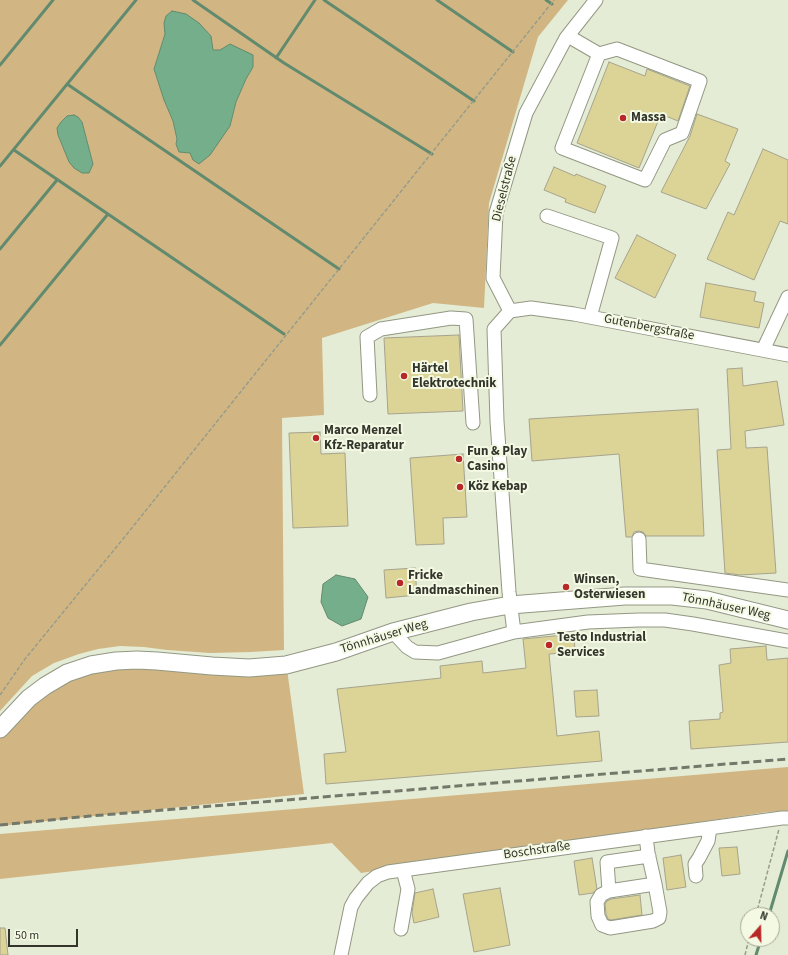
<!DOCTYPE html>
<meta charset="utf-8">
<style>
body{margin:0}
#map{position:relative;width:788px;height:955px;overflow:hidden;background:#e5ecd5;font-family:"Source Sans 3",sans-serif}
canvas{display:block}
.north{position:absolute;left:740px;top:907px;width:40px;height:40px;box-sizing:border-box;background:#f3f9e2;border:1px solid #a6ab99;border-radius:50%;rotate:20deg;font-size:11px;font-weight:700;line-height:16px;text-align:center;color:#33352c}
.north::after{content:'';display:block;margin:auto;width:14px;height:18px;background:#b72826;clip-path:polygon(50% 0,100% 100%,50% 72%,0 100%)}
.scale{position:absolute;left:8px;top:929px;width:70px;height:18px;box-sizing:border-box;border:2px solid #33352c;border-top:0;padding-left:5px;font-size:12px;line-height:14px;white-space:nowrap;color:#33352c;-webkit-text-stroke:3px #f3f9e2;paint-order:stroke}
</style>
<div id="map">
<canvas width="788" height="955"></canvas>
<div class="north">N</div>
<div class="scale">50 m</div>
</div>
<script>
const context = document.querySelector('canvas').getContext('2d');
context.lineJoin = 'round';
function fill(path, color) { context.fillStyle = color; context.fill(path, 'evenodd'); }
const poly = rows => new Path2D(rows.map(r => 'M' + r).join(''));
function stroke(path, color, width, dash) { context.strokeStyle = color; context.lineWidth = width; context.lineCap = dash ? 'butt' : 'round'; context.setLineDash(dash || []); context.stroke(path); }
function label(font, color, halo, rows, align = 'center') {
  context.font = font + ' "Source Sans 3",sans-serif'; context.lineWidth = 4; context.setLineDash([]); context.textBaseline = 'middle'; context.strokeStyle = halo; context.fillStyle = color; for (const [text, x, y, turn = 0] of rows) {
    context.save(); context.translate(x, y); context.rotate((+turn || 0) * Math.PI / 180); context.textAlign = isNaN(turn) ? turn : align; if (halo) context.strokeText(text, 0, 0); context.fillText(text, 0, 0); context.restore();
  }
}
fill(poly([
 [0,0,568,0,538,37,489,203,484,308,433,303,322,338,324,415,282,418,284,650,251,652,210,653,167,650,144,647,120,646,98,649,79,654,54,663,32,676,0,711],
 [165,34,211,39,213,50,220,50,253,67,246,79,236,102,230,126,190,153,183,153,176,144,177,139,173,121,164,100,154,69],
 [82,122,93,164,69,162,58,135],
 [117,666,287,669,304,794,0,826,0,736,30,703,68,678],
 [788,767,788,811,767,812,361,873,332,843,0,879,0,834]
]), '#d1b683');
const water = poly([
 [172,11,186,14,199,23,211,36,213,50,220,50,230,44,253,55,253,67,246,79,236,102,230,126,210,155,199,164,193,160,190,153,179,152,176,144,177,139,173,121,164,100,154,69,165,34,164,23,166,16,172,11],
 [74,115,78,117,82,122,93,164,89,173,82,173,74,168,69,162,58,135,57,128,61,122,67,116,74,115],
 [336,575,355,579,368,597,361,619,342,626,328,618,321,602,323,584,336,575]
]);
fill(water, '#75ae8b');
stroke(water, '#618a6e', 1);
stroke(poly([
 [193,0,284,63,432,154],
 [324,0,474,101],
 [437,0,513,52],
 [546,0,552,4],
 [276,58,315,0],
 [0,65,53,0],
 [67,84,339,269],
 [14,150,284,334],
 [0,166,136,0],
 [0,249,57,180],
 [0,345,108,214],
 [769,915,788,851],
 [756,955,761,939]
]), '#618a6e', 3);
const building = poly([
 [609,62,645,76,647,69,690,86,678,121,661,114,639,168,577,143,609,62],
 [697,114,738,129,725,161,730,164,706,209,661,192,690,136,697,114],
 [763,149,788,160,788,224,780,221,754,280,707,259,728,212,734,215,763,149],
 [554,167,575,176,576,174,606,186,595,213,565,202,566,199,544,190,554,167],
 [637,235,676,255,655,298,615,278,637,235],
 [706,283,756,292,754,301,764,303,759,328,700,317,706,283],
 [459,335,463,411,388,414,384,338,459,335],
 [742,368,743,386,777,381,784,425,745,431,746,448,767,447,776,573,740,575,725,573,717,450,731,449,727,369,742,368],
 [698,409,704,536,646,536,643,532,639,531,634,532,632,537,626,537,619,454,532,461,529,419,698,409],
 [320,432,321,454,345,453,348,526,293,528,289,433,320,432],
 [463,454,467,517,443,518,444,544,416,545,410,458,463,454],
 [415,568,417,595,386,598,384,570,415,568],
 [574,634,575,652,549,654,557,736,599,731,602,761,326,784,324,754,346,752,337,689,441,678,440,666,482,661,483,673,526,668,523,639,574,634],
 [766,646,767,660,788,658,788,742,691,749,689,721,720,719,720,713,723,712,719,665,731,663,730,649,766,646],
 [597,690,599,716,576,717,574,691,597,690],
 [737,847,740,874,722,876,719,848,737,847],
 [681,855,686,887,667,890,663,858,681,855],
 [592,858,597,889,593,893,579,895,574,861,592,858],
 [500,888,510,945,474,952,463,894,500,888],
 [433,889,439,917,414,923,412,913,415,893,433,889],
 [640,895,642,915,611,920,608,919,606,914,605,904,607,901,611,899,640,895],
 [0,928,5,928,8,955,0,955,0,928]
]);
fill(building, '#dcd397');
stroke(building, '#a6a38d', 1);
const minor = poly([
 [596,0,566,38,526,113,496,213,493,278,510,311,494,329,497,421,509,592,514,632,588,622,639,620,665,620,693,624,788,641],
 [568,36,599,54,617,49,700,81,682,133,665,140,645,180,562,148,599,54],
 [547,216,612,238,590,317],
 [510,311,531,308,574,314,788,355],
 [763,350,788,297],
 [370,395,367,337,381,329,451,318,466,319,473,423],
 [639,539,640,569,788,590],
 [393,632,407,647,415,652,438,653,514,632],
 [646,836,648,853,655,884,660,912,659,918,653,921,610,928,602,925,598,916,597,902,601,895,609,891,655,884],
 [696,876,695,864,699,858,708,841,710,828],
 [609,891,607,862,649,856],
 [401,929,408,889,403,870],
 [341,955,351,907,356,898,368,883,377,876,388,872,782,818,788,818]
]);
const major = poly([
 [0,729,29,698,45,686,67,673,91,665,116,661,137,660,157,661,212,666,249,668,286,665,336,652,393,632,471,612,510,605,625,596,672,596,707,600,788,620]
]);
stroke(minor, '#929883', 15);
stroke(major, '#929883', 19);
stroke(poly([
 [0,695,25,659,127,534,554,0],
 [756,915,779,829],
 [745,955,749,939]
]), '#979c8b', 1.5, [4, 2]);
stroke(minor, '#fff', 13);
stroke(major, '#fff', 17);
stroke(poly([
 [0,825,90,816,788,759]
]), '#74786a', 3, [8, 4]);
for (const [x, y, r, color] of [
 [623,118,4,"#b72826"],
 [404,376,4,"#b72826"],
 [316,438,4,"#b72826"],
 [459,459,4,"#b72826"],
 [460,487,4,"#b72826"],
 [400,583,4,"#b72826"],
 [566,587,4,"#b72826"],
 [549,645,4,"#b72826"]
]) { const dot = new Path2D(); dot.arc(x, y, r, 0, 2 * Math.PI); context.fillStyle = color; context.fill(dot); stroke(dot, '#f3f9e2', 1.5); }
label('bold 13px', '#33352c', '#f3f9e2', [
 ["Massa",631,118],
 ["Härtel",412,369],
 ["Elektrotechnik",412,384],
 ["Marco Menzel",324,431],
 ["Kfz-Reparatur",324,446],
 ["Fun & Play",467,452],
 ["Casino",467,467],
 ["Köz Kebap",468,487],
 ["Fricke",408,576],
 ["Landmaschinen",408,591],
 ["Winsen,",574,580],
 ["Osterwiesen",574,595],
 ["Testo Industrial",557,638],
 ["Services",557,653]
], 'left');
label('13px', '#33352c', '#f3f9e2', [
 ["Dieselstraße",505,189,-76],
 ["Gutenbergstraße",649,328,11],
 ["Tönnhäuser Weg",726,607,12],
 ["Tönnhäuser Weg",384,637,-17],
 ["Boschstraße",537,851,-8]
]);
</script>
